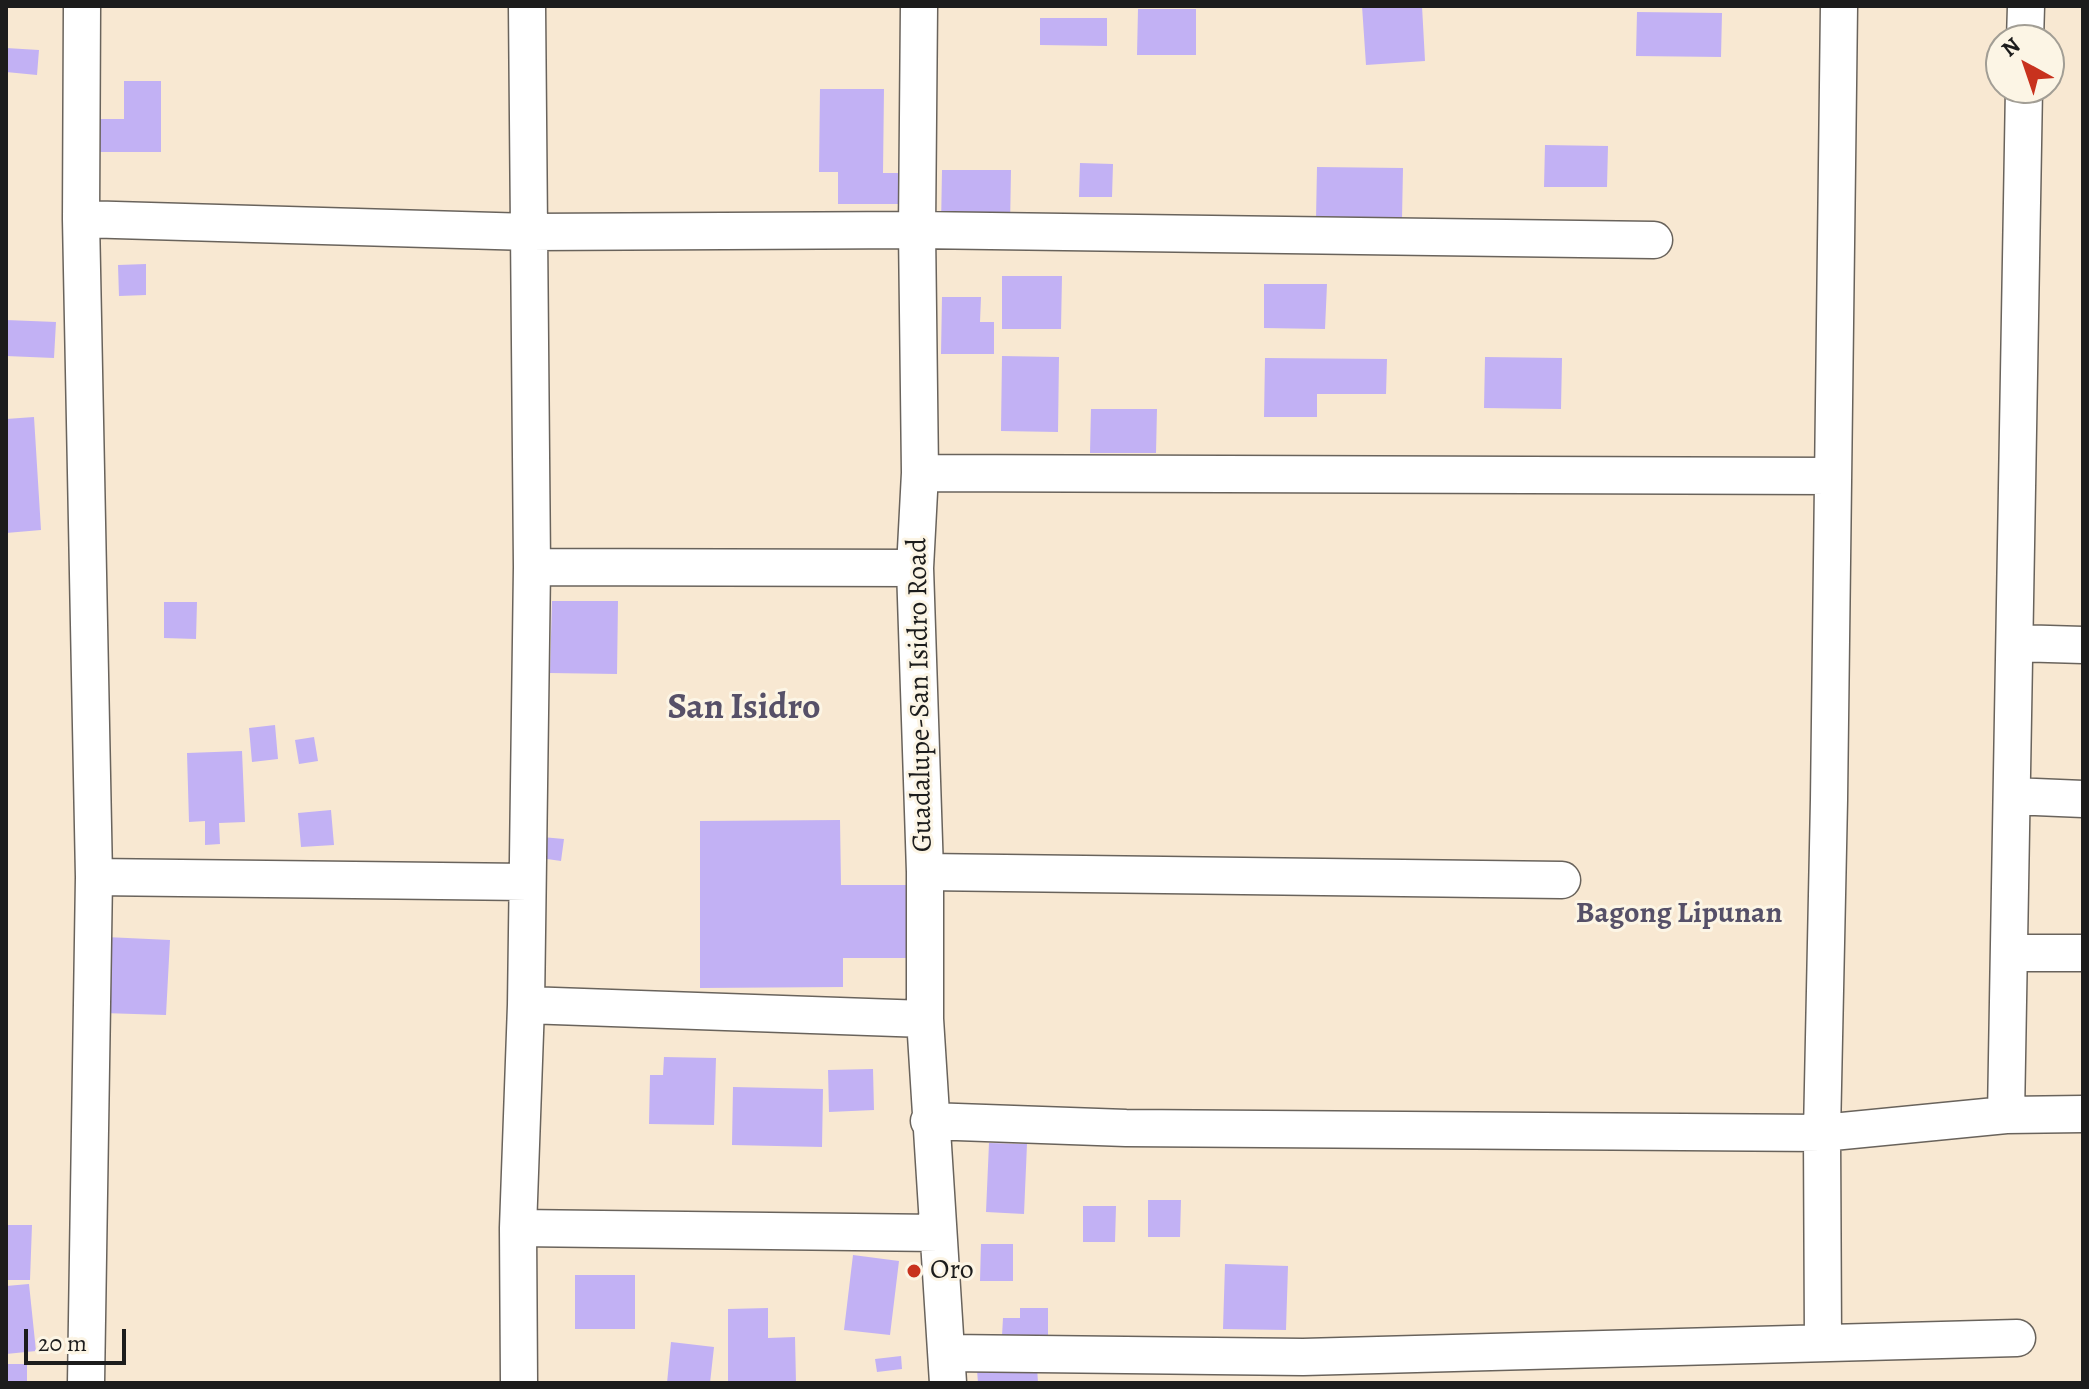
<!DOCTYPE html>
<style>
body{margin:0}
#map{position:relative;width:2089px;height:1389px;overflow:hidden;background:#f8e8d2;font-family:Alegreya,serif}
canvas{display:block}
.frame{position:absolute;inset:0;border:8px solid #1c1c1c;pointer-events:none}
.north{position:absolute;left:1985px;top:24px;width:80px;height:80px;box-sizing:border-box;background:#fcf5e5;border:2px solid #a29e95;border-radius:50%;rotate:320deg;font-size:22px;font-weight:700;line-height:32px;text-align:center;color:#1c1c1c}
.north::after{content:'';display:block;margin:auto;width:28px;height:36px;background:#c8321e;clip-path:polygon(50% 0,100% 100%,50% 72%,0 100%)}
.scale{position:absolute;left:24px;top:1329px;width:102px;height:36px;box-sizing:border-box;border:4px solid #1c1c1c;border-top:0;padding-left:10px;font-size:24px;line-height:28px;white-space:nowrap;color:#1c1c1c;-webkit-text-stroke:6px #fcf5e5;paint-order:stroke}
</style>
<div id="map">
<canvas width="2089" height="1389"></canvas>
<div class="frame"></div>
<div class="north">N</div>
<div class="scale">20 m</div>
</div>
<script>
const context = document.querySelector('canvas').getContext('2d');
context.lineJoin = 'round';
function fill(path, color) { context.fillStyle = color; context.fill(path, 'evenodd'); }
const poly = rows => new Path2D(rows.map(r => 'M' + r).join(''));
function stroke(path, color, width, dash) { context.strokeStyle = color; context.lineWidth = width; context.lineCap = dash ? 'butt' : 'round'; context.setLineDash(dash || []); context.stroke(path); }
function label(font, color, halo, rows, align = 'center') {
  context.font = font + ' Alegreya,serif'; context.lineWidth = 6; context.setLineDash([]); context.textBaseline = 'middle'; context.strokeStyle = halo; context.fillStyle = color; for (const [text, x, y, turn = 0] of rows) {
    context.save(); context.translate(x, y); context.rotate((+turn || 0) * Math.PI / 180); context.textAlign = isNaN(turn) ? turn : align; if (halo) context.strokeText(text, 0, 0); context.fillText(text, 0, 0); context.restore();
  }
}
fill(poly([
 [1362,6,1422,6,1425,61,1366,65],
 [1138,9,1196,9,1196,55,1137,55],
 [1637,12,1722,13,1721,57,1636,56],
 [1040,18,1107,18,1107,46,1040,45],
 [6,48,39,50,37,75,6,72],
 [124,81,161,81,161,152,99,152,100,119,124,119],
 [820,89,884,89,883,173,903,173,903,204,838,204,838,172,819,172],
 [1545,145,1608,146,1607,187,1544,187],
 [1080,163,1113,164,1112,197,1079,197],
 [1317,167,1403,168,1402,219,1316,219],
 [942,170,1011,170,1010,227,941,227],
 [146,264,146,295,119,296,118,265],
 [1002,276,1062,276,1061,329,1002,329],
 [1264,284,1327,284,1325,329,1264,328],
 [942,297,981,297,980,322,994,322,994,354,941,354],
 [6,320,56,322,54,358,6,356],
 [1002,356,1059,357,1058,432,1001,431],
 [1485,357,1562,358,1561,409,1484,408],
 [1265,358,1387,359,1386,394,1317,394,1317,417,1264,417],
 [1091,409,1157,409,1156,453,1090,453],
 [34,417,41,530,6,533,6,419],
 [552,601,618,601,617,674,550,673],
 [164,602,197,602,196,639,164,638],
 [275,725,278,759,252,762,249,728],
 [314,737,318,761,299,764,295,740],
 [242,751,245,822,219,823,220,844,205,845,205,821,189,822,187,753],
 [331,810,334,845,301,847,298,813],
 [840,820,841,885,912,885,912,958,843,958,843,987,700,988,700,821],
 [542,837,564,839,561,861,540,858],
 [106,937,170,940,166,1015,103,1013],
 [664,1057,716,1058,714,1125,649,1124,650,1075,663,1075],
 [873,1069,874,1110,829,1112,828,1070],
 [733,1087,823,1089,822,1147,732,1145],
 [989,1143,1027,1144,1024,1214,986,1212],
 [1148,1200,1181,1200,1180,1237,1148,1237],
 [1083,1206,1116,1206,1115,1242,1083,1242],
 [6,1225,32,1225,30,1280,6,1280],
 [981,1244,1013,1244,1013,1281,980,1281],
 [853,1255,899,1261,890,1335,844,1330],
 [1225,1264,1288,1266,1286,1330,1223,1329],
 [575,1275,635,1275,635,1329,575,1329],
 [29,1284,36,1351,6,1354,6,1286],
 [768,1308,768,1338,795,1337,796,1383,728,1383,728,1309],
 [1020,1308,1048,1308,1048,1337,1002,1336,1003,1318,1020,1318],
 [671,1342,714,1347,710,1383,667,1383],
 [901,1356,902,1369,877,1372,875,1359],
 [6,1364,27,1364,27,1383,6,1383],
 [1037,1367,1038,1383,978,1383,977,1370]
]), '#c2b1f4');
const minor = poly([
 [82,6,81,219,94,877,86,1383],
 [919,6,917,230,920,473,915,568,925,872,925,1019,948,1383],
 [2025,40,2026,6],
 [81,219,530,232,917,230,1654,240],
 [920,473,1832,476],
 [532,567,915,568],
 [2015,643,2083,645],
 [2012,796,2083,799],
 [925,872,1562,880],
 [94,877,527,882],
 [2009,953,2083,953],
 [526,1005,925,1019],
 [2006,1115,2024,88],
 [929,1121,1126,1128,1822,1133,2006,1115,2083,1114],
 [518,1228,938,1233],
 [1823,1342,1822,1133,1829,800,1839,6],
 [948,1353,1303,1357,2017,1338],
 [519,1383,518,1228,526,1005,532,567,527,6]
]);
stroke(minor, '#69635c', 39);
stroke(minor, '#fff', 36);
for (const [x, y, r, color] of [
 [914,1271,8,"#c8321e"]
]) { const dot = new Path2D(); dot.arc(x, y, r, 0, 2 * Math.PI); context.fillStyle = color; context.fill(dot); stroke(dot, '#fcf5e5', 3); }
label('28px', '#1c1c1c', '#fcf5e5', [
 ["Guadalupe-San Isidro Road",921,695,-91]
]);
label('28px', '#1c1c1c', '#fcf5e5', [
 ["Oro",930,1271]
], 'left');
label('bold 30px', '#565068', '#fcf5e5', [
 ["Bagong Lipunan",1679,915]
]);
label('bold 36px', '#565068', '#fcf5e5', [
 ["San Isidro",744,709]
]);
</script>
